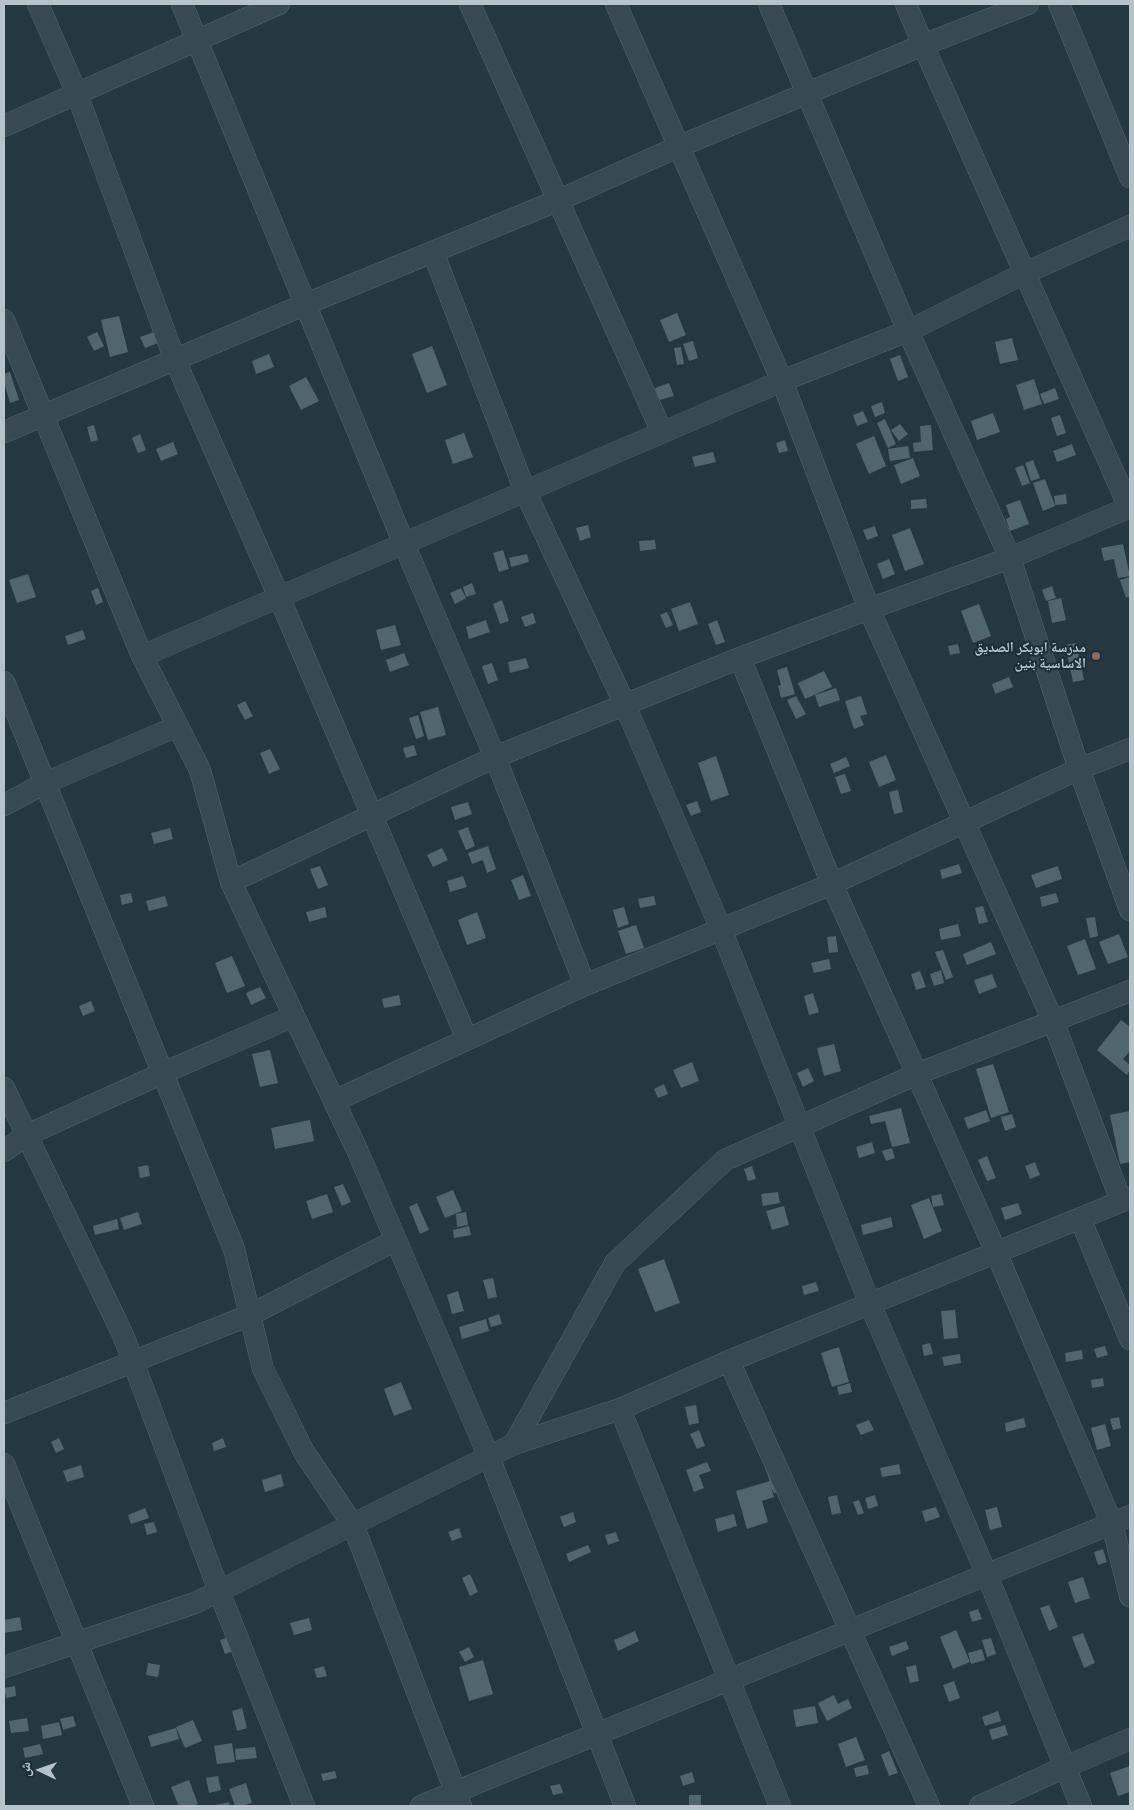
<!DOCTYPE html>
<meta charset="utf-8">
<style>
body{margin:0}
#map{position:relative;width:1134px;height:1810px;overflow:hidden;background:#253841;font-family:"DM Sans","Noto Naskh Arabic",sans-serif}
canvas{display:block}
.frame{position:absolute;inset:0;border:5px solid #b6c3cb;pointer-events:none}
.north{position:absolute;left:15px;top:1745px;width:50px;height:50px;-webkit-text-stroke:4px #1e2e36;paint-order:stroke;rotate:273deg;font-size:14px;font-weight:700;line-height:20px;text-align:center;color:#b6c3cb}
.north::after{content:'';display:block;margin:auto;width:18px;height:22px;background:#b6c3cb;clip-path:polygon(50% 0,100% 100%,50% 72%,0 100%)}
</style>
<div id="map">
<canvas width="1134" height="1810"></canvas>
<div class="frame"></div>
<div class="north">ش</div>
</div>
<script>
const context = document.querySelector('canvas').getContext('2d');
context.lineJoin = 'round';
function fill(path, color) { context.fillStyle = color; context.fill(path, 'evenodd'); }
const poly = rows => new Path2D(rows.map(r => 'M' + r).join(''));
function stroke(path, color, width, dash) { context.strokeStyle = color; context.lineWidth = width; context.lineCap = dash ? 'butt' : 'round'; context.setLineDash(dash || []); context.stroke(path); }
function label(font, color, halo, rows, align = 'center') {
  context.font = font + ' "DM Sans","Noto Naskh Arabic",sans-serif'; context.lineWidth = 4; context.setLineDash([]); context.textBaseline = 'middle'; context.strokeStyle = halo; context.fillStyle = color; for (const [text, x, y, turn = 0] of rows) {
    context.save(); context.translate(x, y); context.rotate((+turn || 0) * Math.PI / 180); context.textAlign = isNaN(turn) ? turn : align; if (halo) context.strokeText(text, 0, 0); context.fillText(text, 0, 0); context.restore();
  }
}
fill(poly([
 [677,313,686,335,669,342,660,320],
 [119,316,128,352,110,357,101,320],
 [97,332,104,346,94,351,87,337],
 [154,332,158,343,145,348,140,337],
 [1012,338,1018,360,1000,364,995,342],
 [693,341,698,358,689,361,683,344],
 [432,346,447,385,427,393,412,354],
 [681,347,684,364,677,365,674,348],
 [269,354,274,367,256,374,252,361],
 [900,355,908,377,898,381,890,359],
 [10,372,19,400,10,403,4,382,4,374],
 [306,377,319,401,301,410,289,386],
 [1034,379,1042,404,1024,410,1016,385],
 [669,383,674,396,659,400,655,388],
 [1055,388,1059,399,1044,404,1040,394],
 [882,402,885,413,875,417,871,406],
 [863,411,868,422,857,426,853,415],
 [993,413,1000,432,977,440,971,421],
 [1060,415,1066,433,1057,436,1051,418],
 [885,419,896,444,888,448,877,423],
 [900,424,908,434,899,441,891,430],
 [94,425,98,440,91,442,87,427],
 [931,425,933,450,914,452,913,443,921,442,920,426],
 [464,433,473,457,453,464,445,440],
 [140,434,146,450,138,453,132,438],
 [874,436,886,466,869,474,856,444],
 [785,440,788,451,779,453,776,443],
 [173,442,178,454,161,461,156,449],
 [1072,444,1076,455,1057,462,1053,451],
 [908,446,910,458,890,461,888,449],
 [713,452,716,462,695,467,692,457],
 [913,458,920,476,901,484,894,465],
 [1033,460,1040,478,1031,481,1025,463],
 [1023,465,1030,483,1022,486,1015,468],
 [1045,479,1055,506,1043,511,1033,483],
 [1066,494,1067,504,1055,505,1054,496],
 [926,499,927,508,911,509,911,500],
 [1020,500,1029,524,1010,531,1006,519,1010,517,1006,505],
 [588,525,591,537,580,541,576,528],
 [875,526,878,536,867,540,863,530],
 [910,528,924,564,905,571,892,535],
 [655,540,656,549,640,551,639,541],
 [1123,544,1130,576,1118,578,1114,559,1104,561,1101,548],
 [503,550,509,569,499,572,493,553],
 [527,554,529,562,511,567,509,558],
 [889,559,895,574,883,579,877,564],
 [28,574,36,597,17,603,9,580],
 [1130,577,1130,596,1126,598,1120,580],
 [472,583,476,594,466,597,463,587],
 [1052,586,1056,598,1046,601,1042,590],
 [98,588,103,602,96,605,91,591],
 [461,588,466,598,455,604,450,593],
 [1061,598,1066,620,1052,623,1048,601],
 [502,600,509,621,500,624,493,604],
 [690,602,698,624,679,631,671,609],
 [979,604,991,636,973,643,961,611],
 [667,612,673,625,666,628,660,615],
 [533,613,536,623,525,627,521,617],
 [486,620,490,632,469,639,466,627],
 [717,620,725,642,716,645,708,624],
 [395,625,401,645,381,650,376,630],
 [83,630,86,639,68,645,65,636],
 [1076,643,1084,680,1073,682,1065,645],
 [958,644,960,653,950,655,948,646],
 [404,653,409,665,390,672,386,660],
 [526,658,529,668,510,673,508,662],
 [492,663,498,680,488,684,482,666],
 [787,667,795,694,781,698,778,686,781,685,777,670],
 [824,671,832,687,805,699,798,683],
 [1009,677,1013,687,995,694,992,684],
 [836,688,840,700,819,707,815,695],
 [796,696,806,714,796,719,787,700],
 [861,696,867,714,860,716,864,725,854,729,845,701],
 [245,701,253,716,245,720,237,705],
 [438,707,446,735,428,740,420,712],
 [418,715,424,736,416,739,409,718],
 [414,745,417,755,406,758,403,748],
 [270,749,280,769,269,774,260,753],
 [886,755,896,780,879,787,869,762],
 [716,756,729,795,711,801,698,763],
 [846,757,850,766,834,773,830,764],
 [845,774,851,791,841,794,835,777],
 [898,790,903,812,894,814,889,792],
 [697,801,701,812,691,816,686,805],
 [468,802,472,814,455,820,451,807],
 [468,827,475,846,466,850,458,831],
 [170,828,173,839,154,844,151,833],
 [488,846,496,869,487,873,483,860,472,864,468,853],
 [442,848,448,860,433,867,427,855],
 [959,864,962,873,942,879,940,870],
 [320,866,328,885,318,889,310,869],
 [1058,866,1062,879,1036,888,1031,875],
 [523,875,531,896,519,900,511,880],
 [463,876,467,887,450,892,447,881],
 [131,893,133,902,122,905,120,895],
 [1056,893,1059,902,1042,907,1040,897],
 [165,896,168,906,149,911,146,901],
 [654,896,656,905,640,908,638,899],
 [983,906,988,922,979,924,975,908],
 [325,907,327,917,309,922,306,912],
 [624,907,629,924,618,928,613,910],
 [477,912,486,938,467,945,458,920],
 [1095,917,1098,936,1090,938,1086,918],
 [958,924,961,936,941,940,939,929],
 [636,925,644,948,626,954,618,931],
 [1119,934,1128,957,1108,964,1099,942],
 [836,936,838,952,829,953,827,937],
 [1085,939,1096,969,1078,975,1067,946],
 [991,942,996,954,967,965,963,954],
 [943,950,953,977,946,980,935,952],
 [232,956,245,986,227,993,215,963],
 [829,959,831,969,814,973,811,963],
 [941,970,944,983,934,986,930,974],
 [920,971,926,987,916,990,911,974],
 [992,974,997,987,979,994,974,980],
 [260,987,266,998,251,1005,246,993],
 [813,993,819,1012,809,1015,804,996],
 [399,995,401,1005,384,1008,382,999],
 [91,1001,95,1011,83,1016,79,1006],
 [1121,1020,1130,1027,1130,1051,1123,1059,1130,1065,1130,1070,1127,1075,1097,1050],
 [834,1044,841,1071,824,1076,817,1048],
 [270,1050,278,1083,260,1087,252,1054],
 [692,1062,699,1081,681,1088,673,1070],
 [993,1064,1009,1112,991,1118,976,1069],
 [808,1068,814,1081,803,1087,797,1073],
 [664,1084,668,1094,658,1098,654,1089],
 [901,1108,910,1143,892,1147,885,1121,871,1124,869,1116],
 [986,1110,990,1121,968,1129,964,1118],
 [1130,1111,1130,1162,1120,1164,1110,1115],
 [1012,1114,1016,1127,1005,1131,1001,1117],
 [310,1120,314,1141,275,1149,271,1128],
 [872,1142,875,1153,859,1158,856,1147],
 [892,1148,895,1158,886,1161,882,1151],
 [987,1156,996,1178,987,1181,978,1160],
 [1035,1162,1040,1175,1030,1179,1025,1166],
 [148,1165,150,1176,140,1178,138,1167],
 [752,1166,756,1179,748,1181,744,1169],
 [343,1184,351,1202,342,1206,334,1187],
 [453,1190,462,1211,445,1218,436,1197],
 [778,1192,780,1203,763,1206,761,1194],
 [327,1194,333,1212,312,1219,306,1201],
 [941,1194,944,1205,933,1207,931,1196],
 [929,1198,942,1231,924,1239,911,1205],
 [417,1203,429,1230,420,1234,409,1207],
 [1018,1203,1022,1214,1005,1220,1001,1208],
 [784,1206,789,1225,772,1230,766,1211],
 [138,1212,142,1224,124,1230,120,1218],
 [466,1212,468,1225,457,1227,456,1214],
 [891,1217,893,1227,863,1235,861,1225],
 [117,1219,119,1229,95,1235,93,1226],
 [469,1226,471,1235,454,1238,453,1230],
 [664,1259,680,1303,655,1312,638,1269],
 [493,1278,497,1297,488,1299,483,1280],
 [816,1282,819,1291,804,1295,802,1286],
 [458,1291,464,1311,452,1314,447,1295],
 [955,1310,958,1338,944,1339,941,1311],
 [499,1314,502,1324,491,1327,488,1318],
 [486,1319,489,1331,462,1339,459,1327],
 [930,1343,933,1354,924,1356,922,1345],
 [1105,1346,1108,1355,1097,1358,1094,1349],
 [839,1347,849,1382,832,1387,821,1353],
 [1082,1350,1083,1359,1066,1362,1065,1353],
 [960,1354,961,1363,944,1366,942,1357],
 [1103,1378,1104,1386,1092,1388,1091,1380],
 [401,1382,412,1409,394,1416,384,1389],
 [850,1383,852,1392,839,1395,837,1387],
 [696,1405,699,1423,689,1425,685,1407],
 [1119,1417,1121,1428,1113,1430,1110,1419],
 [1024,1418,1026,1427,1006,1432,1005,1423],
 [869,1420,874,1430,861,1435,856,1425],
 [1105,1424,1111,1446,1097,1450,1091,1428],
 [699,1430,705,1446,697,1449,690,1434],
 [59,1438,64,1449,56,1453,51,1442],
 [223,1438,226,1447,214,1451,212,1443],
 [707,1462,711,1471,699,1475,704,1488,694,1492,686,1470],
 [899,1464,901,1474,882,1477,880,1468],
 [81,1465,84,1477,67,1482,63,1471],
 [773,1468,781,1491,774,1493,771,1487,774,1497,762,1501,768,1522,747,1529,736,1491,770,1481,766,1471],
 [281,1474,284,1486,265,1492,262,1480],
 [837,1495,841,1513,832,1515,828,1497],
 [875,1495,878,1506,868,1509,865,1498],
 [859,1500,864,1513,858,1515,853,1502],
 [936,1507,940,1517,925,1522,922,1511],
 [997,1507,1002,1527,990,1530,985,1510],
 [145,1508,149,1518,131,1524,128,1515],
 [573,1512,576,1522,564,1527,560,1517],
 [734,1514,737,1526,718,1532,715,1519],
 [154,1522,157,1532,147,1535,144,1524],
 [459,1528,462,1537,452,1541,448,1532],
 [616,1532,619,1541,608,1545,605,1535],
 [588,1545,591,1552,569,1562,566,1554],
 [1103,1549,1107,1562,1098,1565,1094,1552],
 [470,1574,478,1592,470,1596,462,1578],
 [1083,1577,1090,1598,1075,1603,1068,1582],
 [1049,1605,1058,1627,1049,1631,1040,1608],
 [978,1609,982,1619,972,1622,969,1612],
 [20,1617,22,1630,4,1633,4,1620],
 [309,1618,312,1630,294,1635,290,1623],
 [956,1630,970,1662,953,1669,940,1637],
 [635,1631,639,1641,618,1651,614,1640],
 [1083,1633,1095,1663,1084,1668,1072,1637],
 [229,1637,234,1651,225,1654,220,1640],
 [991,1638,996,1654,987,1657,982,1640],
 [906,1641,909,1649,892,1656,889,1647],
 [469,1647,474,1657,465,1662,459,1652],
 [982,1649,985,1660,971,1664,968,1653],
 [483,1660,493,1694,469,1701,459,1667],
 [148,1663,160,1665,158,1677,146,1675],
 [916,1665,919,1681,910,1683,906,1667],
 [324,1666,327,1676,317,1678,314,1669],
 [954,1681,960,1698,949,1702,943,1685],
 [15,1686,16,1696,6,1698,4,1688],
 [834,1695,838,1704,848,1699,852,1708,827,1721,818,1703],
 [815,1706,818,1723,796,1727,793,1710],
 [242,1708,247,1728,237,1731,232,1711],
 [998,1711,1001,1721,985,1726,982,1717],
 [73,1716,76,1726,63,1730,60,1719],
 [27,1718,29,1731,11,1733,9,1721],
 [193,1720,202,1741,185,1748,176,1727],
 [59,1722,62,1735,43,1739,41,1726],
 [1005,1725,1008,1735,992,1740,989,1730],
 [176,1728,179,1739,151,1747,148,1736],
 [856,1737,865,1760,846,1767,838,1744],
 [232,1743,235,1762,217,1764,214,1746],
 [40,1744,43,1754,25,1758,23,1748],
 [255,1747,257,1758,236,1760,235,1749],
 [889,1751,898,1773,889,1776,881,1755],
 [867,1765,869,1774,856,1777,854,1768],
 [1130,1766,1130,1792,1118,1796,1110,1773],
 [335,1771,337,1778,323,1781,321,1774],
 [692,1772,695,1782,683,1786,680,1776],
 [218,1776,221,1790,209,1793,206,1778],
 [189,1780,198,1804,194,1806,179,1806,171,1787],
 [246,1783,252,1803,242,1806,235,1806,229,1789],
 [560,1784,563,1793,553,1795,550,1786],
 [689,1795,701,1795,701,1805,689,1805],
 [229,1802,230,1806,217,1806,216,1805]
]), '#50656e');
const minor = poly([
 [38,4,77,94,175,360,279,597,467,1039],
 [182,4,404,544,495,757,585,985],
 [470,4,662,432],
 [616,4,782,381,869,609,1053,1021,1121,1201],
 [769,4,908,331,1010,558,1130,507],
 [906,4,923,45,1129,507],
 [1059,4,1130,177],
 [4,126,279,4],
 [433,252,525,491,625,705,721,929,870,1304,987,1575,1081,1806],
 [4,320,142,656,782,381,908,331,1025,273,1130,226],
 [4,432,306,304,559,200,680,146,923,45,1028,4],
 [142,656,200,770,231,882,358,1152,489,1457,625,1806],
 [740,658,832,884,996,1252,1112,1524,1130,1596],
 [4,682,234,1249,263,1369,304,1452,353,1525,461,1806],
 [4,805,45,783,178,726],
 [231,882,495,757,740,658,869,609,1010,558,1079,769,1130,910],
 [4,1088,123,1335,219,1591,304,1806],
 [334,1101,585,985,832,884,1079,769,1130,749],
 [4,1151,27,1135,163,1073,294,1016],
 [1080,1218,1130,1339],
 [729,1361,929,1806],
 [620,1409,780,1806],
 [4,1413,250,1315,396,1240],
 [514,1444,615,1263,725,1160,917,1074,1130,991],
 [4,1464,143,1806],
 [4,1667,195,1603,514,1444,620,1409,729,1361,1130,1198],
 [421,1806,1130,1516],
 [980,1806,1065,1767,1130,1739]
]);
stroke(minor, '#57666e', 22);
stroke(minor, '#394951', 21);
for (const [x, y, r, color] of [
 [1096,656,5,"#8d6e63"]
]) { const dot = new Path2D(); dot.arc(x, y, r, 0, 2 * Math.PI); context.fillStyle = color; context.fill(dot); stroke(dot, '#1e2e36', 2); }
label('bold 14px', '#b6c3cb', '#1e2e36', [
 ["مدرسة ابوبكر الصديق",1086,648],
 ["الاساسية بنين",1086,664]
], 'right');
</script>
